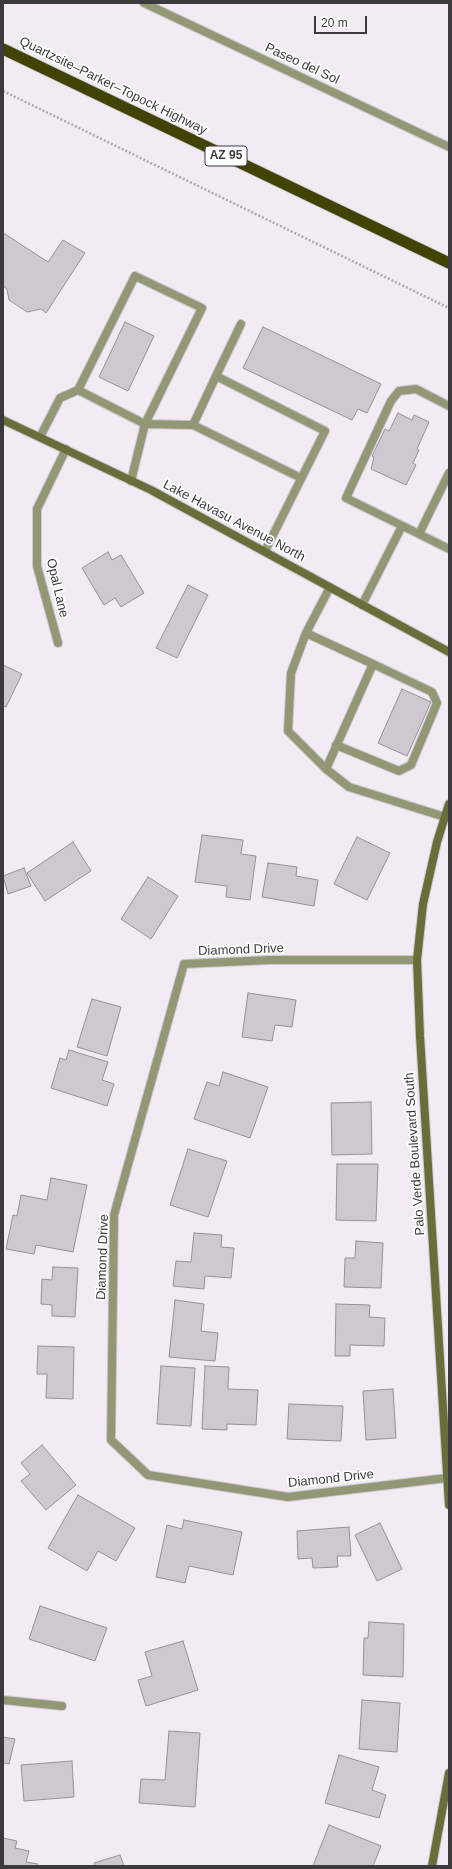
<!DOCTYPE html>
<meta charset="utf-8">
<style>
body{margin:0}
#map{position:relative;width:452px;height:1869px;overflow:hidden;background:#f2ebf4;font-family:Helvetica,sans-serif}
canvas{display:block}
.frame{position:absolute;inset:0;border:4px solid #3d3a3e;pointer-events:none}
.scale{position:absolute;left:314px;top:16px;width:53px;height:18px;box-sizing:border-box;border:2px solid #3d3a3e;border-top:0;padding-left:5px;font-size:12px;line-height:14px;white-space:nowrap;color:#3d3a3e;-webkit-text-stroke:3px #fff;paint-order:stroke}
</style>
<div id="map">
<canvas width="452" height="1869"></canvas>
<div class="frame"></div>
<div class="scale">20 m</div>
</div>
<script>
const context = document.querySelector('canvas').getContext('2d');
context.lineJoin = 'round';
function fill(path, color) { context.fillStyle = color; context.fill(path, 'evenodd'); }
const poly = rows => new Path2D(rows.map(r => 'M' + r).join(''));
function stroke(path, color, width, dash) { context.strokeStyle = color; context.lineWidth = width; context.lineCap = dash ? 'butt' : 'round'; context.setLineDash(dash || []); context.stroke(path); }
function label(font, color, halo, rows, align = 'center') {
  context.font = font + ' Helvetica,sans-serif'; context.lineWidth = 3.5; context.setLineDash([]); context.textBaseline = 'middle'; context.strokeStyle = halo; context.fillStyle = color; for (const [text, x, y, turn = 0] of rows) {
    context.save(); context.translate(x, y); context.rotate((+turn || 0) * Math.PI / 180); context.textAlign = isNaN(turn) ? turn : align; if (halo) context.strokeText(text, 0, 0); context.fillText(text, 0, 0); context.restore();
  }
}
const building = poly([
 [5,234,48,262,63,240,85,253,46,313,41,309,27,312,9,300,7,289,3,286,3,236,5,234],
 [125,322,154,336,128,391,99,377,125,322],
 [263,327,381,384,367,413,358,409,352,420,243,368,263,327],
 [398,413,412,420,414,415,429,422,417,449,419,450,413,463,416,465,406,485,371,469,374,457,372,456,385,429,389,431,398,413],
 [108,552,112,560,121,555,144,593,121,607,115,598,104,605,82,568,108,552],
 [188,585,208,595,177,658,156,648,188,585],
 [3,665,22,674,6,707,3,706,3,665],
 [402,689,431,702,407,756,378,743,402,689],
 [202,835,243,840,241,854,256,856,250,900,226,897,227,886,195,882,202,835],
 [357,837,390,853,367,900,334,884,357,837],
 [73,842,91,871,45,901,27,873,73,842],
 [268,863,297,867,296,876,318,880,314,906,262,897,268,863],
 [24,868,31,886,8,894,3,876,24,868],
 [148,877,178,896,151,939,121,919,148,877],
 [248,993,296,1000,292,1027,275,1025,272,1041,242,1037,248,993],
 [92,999,121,1007,107,1056,77,1047,92,999],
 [69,1050,108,1062,102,1080,114,1084,107,1106,51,1088,60,1058,66,1060,69,1050],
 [223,1072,268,1087,250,1138,194,1119,207,1082,219,1086,223,1072],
 [371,1102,372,1154,332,1155,331,1103,371,1102],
 [188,1149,227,1161,208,1217,170,1205,188,1149],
 [337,1164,378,1164,376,1221,336,1220,337,1164],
 [51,1178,87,1185,73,1252,36,1245,34,1254,6,1249,13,1215,17,1216,21,1195,47,1200,51,1178],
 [194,1233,222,1235,221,1247,234,1248,231,1278,205,1276,204,1289,173,1286,176,1261,191,1262,194,1233],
 [356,1241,383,1243,381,1288,344,1287,345,1258,355,1258,356,1241],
 [53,1267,78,1268,75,1317,52,1316,52,1305,41,1304,42,1279,52,1280,53,1267],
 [175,1300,204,1304,201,1331,218,1333,215,1361,169,1357,175,1300],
 [336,1304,370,1305,369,1317,385,1318,384,1346,350,1345,350,1356,335,1356,336,1304],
 [38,1346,74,1347,73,1399,46,1398,47,1374,37,1374,38,1346],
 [161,1366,195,1368,191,1426,157,1424,161,1366],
 [205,1366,229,1367,228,1389,258,1390,256,1425,227,1424,227,1430,202,1429,205,1366],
 [393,1389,396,1438,366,1440,363,1391,393,1389],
 [289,1404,343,1406,341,1441,287,1439,289,1404],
 [42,1445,76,1485,46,1510,21,1481,30,1474,21,1463,42,1445],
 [78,1495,135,1528,116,1561,98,1551,87,1571,48,1548,78,1495],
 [184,1520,242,1532,233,1575,189,1566,185,1583,156,1577,167,1525,182,1529,184,1520],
 [380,1523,402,1569,377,1581,355,1535,380,1523],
 [349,1527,351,1556,337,1556,338,1567,313,1568,312,1558,298,1559,297,1531,349,1527],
 [40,1606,107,1628,95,1661,29,1639,40,1606],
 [369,1622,404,1624,403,1677,363,1675,364,1638,368,1638,369,1622],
 [183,1641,198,1690,146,1706,138,1680,152,1676,145,1652,183,1641],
 [362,1700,400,1703,397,1752,359,1749,362,1700],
 [169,1731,200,1733,195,1807,139,1803,141,1779,165,1780,169,1731],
 [3,1737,15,1739,9,1764,3,1763,3,1737],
 [339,1755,379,1767,372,1790,386,1795,379,1818,325,1803,339,1755],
 [72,1761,74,1797,24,1801,21,1765,72,1761],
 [329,1825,381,1846,373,1866,313,1866,329,1825],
 [3,1838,17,1841,15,1848,29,1851,26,1862,38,1864,37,1866,3,1866,3,1838],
 [120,1855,124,1866,95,1866,94,1863,120,1855]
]);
fill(building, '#cfc8d1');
stroke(building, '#979098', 1);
const service = poly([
 [216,376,241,324],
 [78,390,145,424,193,425],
 [40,437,60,398,78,390,135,276,202,308,145,424,131,481],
 [449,473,419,534,449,549],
 [419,534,346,498,391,401,399,391,416,389,449,406],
 [265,551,325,431,216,376,193,425,301,478],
 [330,587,306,633,291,673,288,731,326,769,349,787,445,817],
 [362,605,402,526],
 [306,633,373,664,326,769],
 [336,745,399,771,411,765,437,703,432,692,373,664]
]);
const minor = poly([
 [144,3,449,147],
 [58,643,37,566,37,509,66,449],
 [417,960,269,960,184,964,114,1215,111,1440,148,1475,288,1497,447,1478],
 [3,1700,62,1706]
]);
const secondary = poly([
 [3,420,151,490,449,652],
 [449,804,437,842,423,904,417,960,420,1036,449,1505],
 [432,1866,449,1773]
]);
const trunk = poly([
 [3,49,449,263]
]);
stroke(service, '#cec8d0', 10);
stroke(minor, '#cec8d0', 10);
stroke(secondary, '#cec8d0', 10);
stroke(trunk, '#cec8d0', 13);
stroke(poly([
 [3,91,449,308]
]), '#aba6ad', 2.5, [2, 2]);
stroke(service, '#939775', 8);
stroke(minor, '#939775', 8);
stroke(secondary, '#696d3a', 8);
stroke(trunk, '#404304', 11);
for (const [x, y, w] of [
 [226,156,42]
]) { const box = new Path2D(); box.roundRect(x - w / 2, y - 10, w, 20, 3); context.fillStyle = '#fff'; context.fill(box); stroke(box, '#3d3a3e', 1); }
label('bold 12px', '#3d3a3e', null, [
 ["AZ 95",226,156]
]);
label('13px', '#3d3a3e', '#fff', [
 ["Paseo del Sol",302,64,25],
 ["Quartzsite–Parker–Topock Highway",113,86,26],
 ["Lake Havasu Avenue North",234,521,28],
 ["Opal Lane",57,588,77],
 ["Diamond Drive",241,950,-2],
 ["Palo Verde Boulevard South",415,1154,-94],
 ["Diamond Drive",103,1257,-88],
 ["Diamond Drive",331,1479,-6]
]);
</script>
